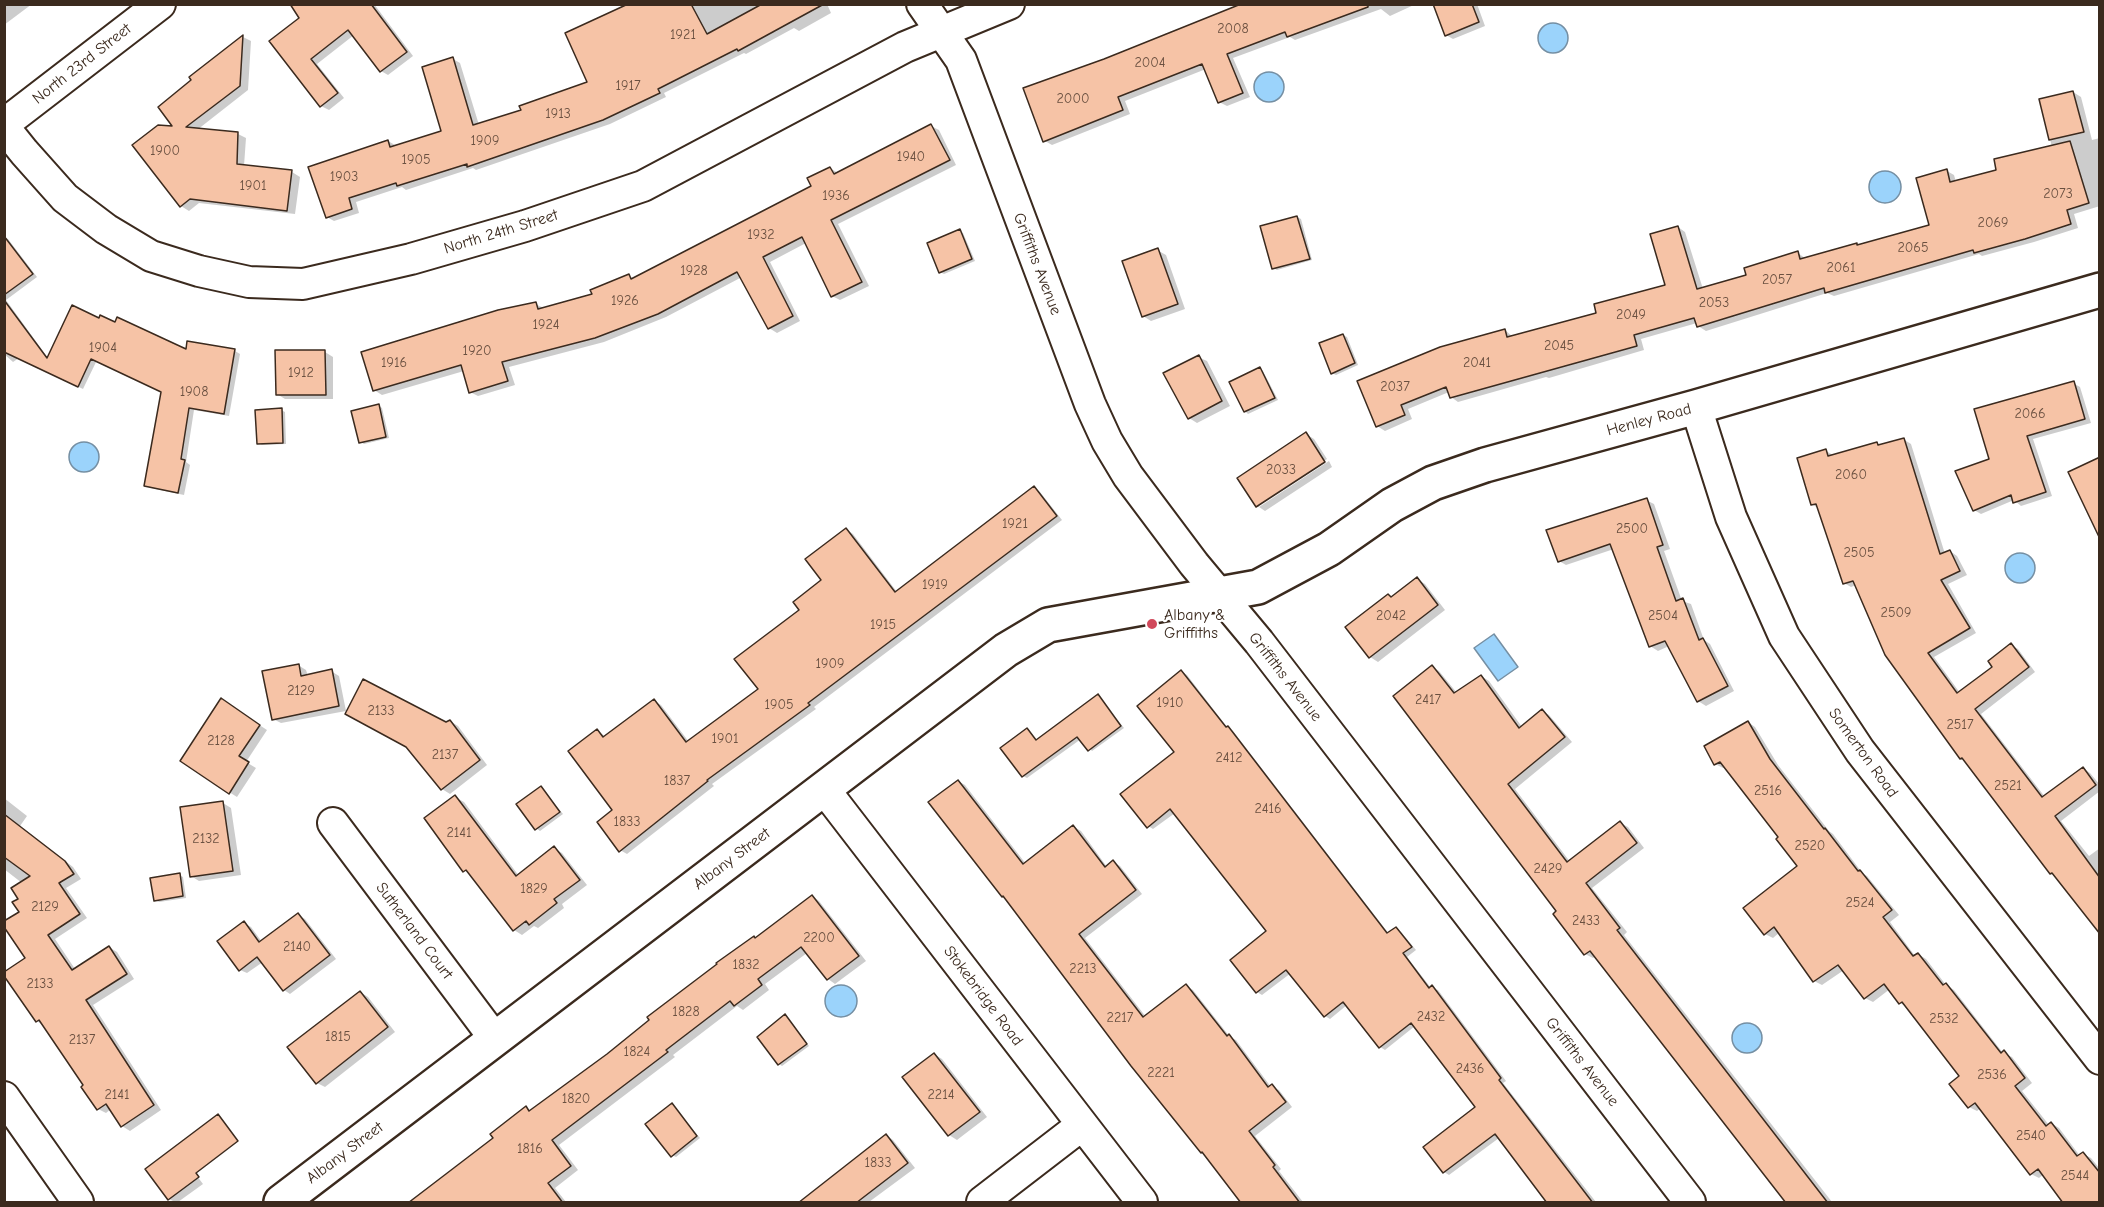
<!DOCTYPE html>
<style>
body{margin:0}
#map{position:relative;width:2104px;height:1207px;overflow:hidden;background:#fff;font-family:"Comic Neue",sans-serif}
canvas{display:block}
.frame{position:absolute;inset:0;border:6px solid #3b2a1e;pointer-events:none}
</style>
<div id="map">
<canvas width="2104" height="1207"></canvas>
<div class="frame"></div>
</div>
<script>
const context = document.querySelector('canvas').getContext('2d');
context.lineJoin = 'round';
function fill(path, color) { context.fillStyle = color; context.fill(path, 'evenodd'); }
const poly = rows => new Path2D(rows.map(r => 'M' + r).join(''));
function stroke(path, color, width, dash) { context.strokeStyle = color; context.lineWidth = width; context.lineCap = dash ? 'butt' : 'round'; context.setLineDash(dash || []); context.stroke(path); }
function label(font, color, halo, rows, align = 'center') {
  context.font = font + ' "Comic Neue",sans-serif'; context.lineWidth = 4.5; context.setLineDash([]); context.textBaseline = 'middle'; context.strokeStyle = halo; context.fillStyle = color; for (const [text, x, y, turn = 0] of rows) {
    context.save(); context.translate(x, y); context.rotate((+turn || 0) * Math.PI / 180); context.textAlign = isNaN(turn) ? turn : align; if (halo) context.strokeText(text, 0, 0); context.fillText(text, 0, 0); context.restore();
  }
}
const water = poly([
 '1538 38a15 15 0 1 1 30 0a15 15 0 1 1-30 0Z',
 '1254 87a15 15 0 1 1 30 0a15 15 0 1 1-30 0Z',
 '1869 187a16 16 0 1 1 32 0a16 16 0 1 1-32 0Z',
 '69 457a15 15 0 1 1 30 0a15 15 0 1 1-30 0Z',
 '2005 568a15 15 0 1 1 30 0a15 15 0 1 1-30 0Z',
 [1494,634,1518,667,1498,681,1474,648,1494,634],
 '825 1001a16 16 0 1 1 32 0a16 16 0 1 1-32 0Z',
 '1732 1038a15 15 0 1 1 30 0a15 15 0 1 1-30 0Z'
]);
fill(water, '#9bd3fb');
stroke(water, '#758fa3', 1.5);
fill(poly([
 [4,4,32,4,4,25],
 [297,4,374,4,413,56,388,75,381,71,354,35,317,64,344,98,329,110,321,106],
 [620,4,827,4,831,13,799,31,794,28,746,54,744,53,664,93,666,97,610,124,476,170,473,168,406,190,402,187,356,202,359,213,334,221,327,217,388,141,395,145,443,132,453,59,460,63,479,125,523,111,589,83,622,9],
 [1249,4,1416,4,1390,16,1381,9,1295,40,1290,37,1233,58,1250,97,1227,106,1219,102,1206,69,1125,101,1130,114,1052,145,1045,141,1024,89],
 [1434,4,1477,4,1485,26,1453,39,1446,35],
 [243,37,251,41,248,90,197,130,238,134,246,138,244,166,292,172,300,177,295,214,199,203,189,211,181,206,175,128,194,81,191,77],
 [2073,92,2081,97,2092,140,2100,138,2100,206,2074,214,2078,228,2034,242,1982,256,1979,254,1834,296,1827,293,1706,331,1698,326,1697,323,1641,339,1644,350,1549,378,1546,377,1458,402,1451,397,1449,392,1408,409,1412,419,1385,431,1377,426,1359,382,1505,330,1513,337,1598,314,1667,286,1678,227,1685,232,1703,289,1748,276,1798,253,1806,259,1857,245,1860,246,1931,226,1947,171,1954,175,1956,182,1998,171,2052,147,2040,100],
 [931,126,939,130,956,165,838,224,869,286,840,300,832,296,806,243,770,262,800,321,777,333,769,328,742,277,666,317,604,342,509,367,515,385,478,396,470,392,464,371,382,395,374,390,535,304,544,308,594,295,629,276,634,279,813,187,830,168,838,173],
 [1297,217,1301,219,1312,260,1277,270,1273,268],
 [960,231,963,233,975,261,944,274,940,272],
 [4,237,8,239,37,277,6,300,48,358,100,320,187,351,188,343,235,351,240,354,229,416,194,410,186,462,190,465,184,495,151,488,146,485,163,392,97,360,83,389,19,358,13,362,4,354],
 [1157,250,1166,255,1185,309,1151,321,1143,316],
 [1343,335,1347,337,1358,365,1336,375,1332,373],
 [277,352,325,352,333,357,333,399,285,399,277,394],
 [1198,357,1207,361,1230,406,1197,423,1189,418],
 [1260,368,1263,371,1278,400,1248,414,1245,411],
 [2073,383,2080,387,2091,423,2033,439,2052,496,2021,506,2014,500,1981,514,1974,510,1991,460],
 [379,406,382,408,389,438,364,444,360,442],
 [281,410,285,412,286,444,262,445,258,443],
 [1306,434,1314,439,1327,459,1259,504,1259,507,1257,506,1239,478],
 [1903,439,1911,444,1945,554,1950,551,1957,556,1967,575,1948,584,1976,633,1934,657,1960,693,1994,667,2011,645,2018,649,2035,672,1981,714,2045,797,2083,768,2090,773,2100,785,2100,791,2061,821,2089,856,2100,848,2100,932,1929,715,1856,585,1851,587,1844,583,1819,509,1812,504,1826,451,1833,455,1877,443,1881,446],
 [1329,461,1332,467,1265,511,1259,507],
 [1034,488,1040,492,1062,520,814,707,816,709,712,784,714,786,627,854,620,850,615,810,598,731,606,737,654,701,661,705,689,742,760,689,802,610,823,581,847,530,853,534,897,592],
 [1646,500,1654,504,1670,549,1664,551,1682,601,1691,604,1704,640,1710,644,1734,691,1706,706,1698,701,1669,646,1658,651,1650,646,1614,549,1566,565,1559,561],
 [1417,579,1425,584,1445,610,1378,662,1370,657,1392,598],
 [298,665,306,670,308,676,331,671,339,676,346,711,281,723,273,719],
 [1432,667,1439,671,1457,693,1481,676,1489,681,1522,727,1542,711,1549,715,1572,742,1515,789,1577,871,1620,823,1628,827,1644,848,1592,888,1627,932,1624,935,1832,1202,1787,1202,1596,956,1593,958,1585,954,1558,912],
 [1182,672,1187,675,1227,727,1233,731,1389,934,1396,928,1401,932,1416,950,1407,957,1431,988,1438,990,1506,1081,1503,1083,1596,1202,1549,1202,1499,1138,1449,1175,1444,1172,1477,1107,1415,1026,1385,1050,1380,1047,1347,1005,1330,1019,1325,1016,1291,973,1262,995,1257,992,1232,960,1268,932,1175,813,1153,829,1148,826,1176,752],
 [1098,696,1124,728,1092,751,1081,739,1027,778,1023,776,1027,730,1037,741],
 [229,705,267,730,246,762,256,768,237,797,229,792],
 [450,721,458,726,487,765,450,794,442,789,446,724],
 [1748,722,1755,727,1778,765,1829,831,1833,834,1863,874,1867,876,1899,915,1890,922,1915,956,1918,954,1926,959,1946,985,1954,990,2003,1053,2012,1057,2032,1083,2022,1091,2049,1125,2051,1123,2059,1128,2080,1156,2083,1154,2091,1158,2100,1169,2100,1202,2044,1174,2039,1178,2031,1174,1981,1108,1977,1111,1969,1107,1961,1076,1907,1007,1900,1003,1890,989,1873,1002,1865,998,1844,970,1822,985,1814,981,1780,932,1773,938,1765,934,1799,866,1780,838,1725,767,1723,768,1715,764],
 [958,781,965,785,1026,864,1074,827,1081,831,1107,867,1113,862,1120,866,1142,894,1085,938,1146,1017,1186,986,1193,990,1230,1037,1236,1040,1271,1087,1279,1090,1292,1107,1255,1136,1281,1169,1279,1171,1303,1202,1242,1202,1162,1103,930,802],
 [541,788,563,814,540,831,536,828],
 [455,797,464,802,519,876,554,848,562,853,587,885,562,904,564,908,538,928,534,926,522,935,514,930,471,874,464,870],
 [4,798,27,816,20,826,73,867,81,879,66,888,87,918,55,939,75,969,109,947,117,952,134,979,93,1005,161,1110,130,1131,122,1126,111,1109,106,1113,98,1109,85,1086,44,1026,37,1021,21,912,20,899,22,883,4,869],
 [223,803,231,808,241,875,199,881,191,876],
 [179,875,183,877,186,898,159,902,155,900],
 [812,896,819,901,866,961,835,984,828,979,807,953,765,984,769,990,743,1010,737,1006,673,1055,675,1057,559,1145,578,1170,555,1188,566,1202,408,1202,495,1138,526,1108,531,1111,608,1055],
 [298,915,305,919,336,959,290,994,284,990,263,962,247,973,240,970,244,923,251,927,262,942],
 [360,992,368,997,395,1032,325,1087,317,1083],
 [785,1016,809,1046,782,1066,779,1064],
 [934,1054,942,1059,987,1117,957,1140,949,1135,904,1078],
 [672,1105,700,1138,676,1157,672,1155],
 [886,1135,893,1140,915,1168,869,1202,800,1202],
 [181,1155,203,1184,178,1202,175,1202,169,1199]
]), '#0003');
const building = poly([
 [290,4,371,4,407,52,380,72,348,30,311,59,338,93,320,107,269,41,299,18,290,4],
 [628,4,691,4,707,34,762,4,824,4,738,51,737,49,658,89,660,93,603,120,467,167,467,164,397,186,396,183,349,198,352,209,326,218,308,167,388,140,390,147,441,131,422,67,453,57,473,125,521,110,519,106,587,82,565,33,628,4],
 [1241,4,1368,4,1368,7,1287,37,1285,32,1227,54,1243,93,1218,103,1202,64,1118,97,1123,110,1043,142,1023,88,1104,59,1241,4],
 [1433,4,1472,4,1479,22,1445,36,1433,4],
 [243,35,240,86,186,127,238,132,237,164,292,170,287,211,190,199,180,207,132,145,158,125,172,126,158,107,191,80,189,77,243,35],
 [2073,91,2084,132,2049,140,2039,99,2073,91],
 [931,124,950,160,831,220,862,282,831,297,802,237,763,257,793,316,768,329,737,272,658,314,595,338,502,362,508,381,469,393,461,365,373,391,361,352,498,310,536,302,538,309,592,294,590,290,629,274,631,279,811,186,807,178,830,167,834,174,931,124],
 [2070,141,2089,203,2067,210,2071,224,2025,239,1974,253,1973,250,1825,293,1824,288,1697,327,1694,318,1634,335,1637,346,1450,398,1446,387,1401,405,1405,415,1376,427,1357,381,1440,347,1505,329,1507,337,1596,313,1594,304,1665,285,1650,234,1678,226,1697,289,1746,275,1744,268,1798,251,1800,259,1857,243,1857,245,1929,225,1916,178,1947,169,1950,182,1996,170,1994,159,2070,141],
 [1297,216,1310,259,1272,269,1260,226,1297,216],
 [960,229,972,259,939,273,927,243,960,229],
 [4,236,33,274,4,295,4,236],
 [1158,248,1178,304,1142,317,1122,261,1158,248],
 [4,300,47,358,72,305,99,318,100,315,115,322,117,317,186,349,187,341,235,349,224,414,189,408,181,459,185,460,178,493,144,486,161,392,91,359,78,387,4,352,4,300],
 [1343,334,1355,363,1331,374,1319,343,1343,334],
 [275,350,325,350,326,395,276,395,275,350],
 [1199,355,1222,401,1188,419,1163,373,1199,355],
 [1260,367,1275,398,1244,412,1229,382,1260,367],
 [2074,381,2085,419,2027,436,2046,492,2013,503,2011,495,1973,511,1955,471,1989,459,1974,409,2074,381],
 [379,404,386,437,359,443,351,411,379,404],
 [282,408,283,443,257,444,255,410,282,408],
 [1306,432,1325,462,1256,507,1237,478,1306,432],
 [1904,438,1940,554,1950,550,1960,571,1941,580,1970,628,1928,653,1957,693,1992,667,1988,661,2011,643,2029,667,1975,709,2042,797,2083,767,2096,785,2055,816,2100,878,2100,934,2052,873,2050,874,1962,758,1960,759,1885,655,1853,581,1843,584,1816,504,1811,505,1797,458,1826,449,1828,456,1877,442,1878,445,1904,438],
 [2100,457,2100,539,2068,472,2100,457],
 [1034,486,1057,516,808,703,810,705,707,780,708,781,619,852,597,822,612,810,568,751,597,729,603,737,654,699,686,742,758,689,734,659,799,610,793,602,821,580,805,559,846,528,895,592,1034,486],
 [1647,498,1663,545,1657,547,1676,601,1683,598,1699,640,1703,638,1728,686,1697,702,1665,641,1649,647,1610,544,1558,562,1546,530,1647,498],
 [1417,577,1438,605,1369,658,1345,627,1388,594,1391,597,1417,577],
 [299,664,301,676,332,669,339,706,272,720,262,671,299,664],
 [1432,665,1454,693,1481,675,1519,728,1542,709,1565,737,1508,784,1567,862,1620,821,1637,843,1586,883,1620,928,1617,930,1828,1203,1786,1203,1590,951,1584,955,1553,914,1556,911,1393,696,1432,665],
 [1181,670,1226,727,1228,726,1387,933,1396,927,1412,947,1403,953,1429,988,1432,985,1501,1078,1499,1080,1593,1203,1547,1203,1495,1134,1443,1173,1423,1147,1475,1107,1411,1023,1379,1048,1343,1002,1324,1017,1286,970,1256,993,1230,960,1266,931,1170,809,1147,828,1120,794,1174,752,1137,706,1181,670],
 [363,679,446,722,450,720,480,760,441,790,406,747,345,714,363,679],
 [1098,694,1121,726,1088,751,1077,737,1022,777,1000,748,1027,728,1036,740,1098,694],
 [221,698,260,725,239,756,249,762,229,794,180,761,221,698],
 [1748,721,1770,759,1824,829,1825,828,1858,871,1860,870,1892,910,1883,917,1913,956,1918,953,1943,985,1946,983,2001,1053,2004,1050,2025,1078,2015,1086,2046,1126,2051,1122,2077,1156,2083,1152,2100,1173,2100,1203,2063,1203,2038,1169,2030,1175,1975,1103,1968,1108,1949,1084,1959,1076,1902,1002,1899,1004,1884,984,1864,999,1838,965,1813,982,1774,927,1764,935,1743,908,1797,866,1776,839,1778,837,1720,762,1714,765,1704,746,1748,721],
 [958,780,1023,864,1073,825,1105,867,1113,860,1136,890,1079,934,1143,1017,1186,984,1227,1036,1229,1034,1268,1087,1272,1084,1286,1102,1249,1131,1275,1165,1273,1167,1300,1203,1241,1203,1202,1152,1201,1153,1131,1066,1003,896,1002,897,928,802,958,780],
 [541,786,560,812,535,830,516,804,541,786],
 [455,795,516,876,554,846,580,880,554,899,557,903,529,925,526,921,513,931,466,870,463,872,424,818,455,795],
 [223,801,233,871,190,877,180,807,223,801],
 [4,814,65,861,74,874,59,883,80,914,48,935,72,970,109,946,127,974,86,1000,154,1105,121,1127,106,1104,97,1110,81,1087,83,1085,39,1020,36,1022,4,976,4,972,25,958,4,927,4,921,19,912,12,902,18,899,11,888,30,876,4,857,4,814],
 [180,873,183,896,154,901,150,878,180,873],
 [812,895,859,956,827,980,801,947,758,979,762,985,734,1006,730,1001,666,1050,668,1052,552,1140,571,1166,548,1183,563,1203,408,1203,493,1138,490,1134,526,1106,529,1111,607,1054,649,1020,647,1017,717,964,716,963,754,936,755,938,812,895],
 [298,913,330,955,283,991,257,957,239,971,217,941,244,921,259,942,298,913],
 [360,991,388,1027,316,1084,287,1047,360,991],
 [785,1014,807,1044,778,1065,757,1037,785,1014],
 [934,1053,980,1112,948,1136,902,1077,934,1053],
 [672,1103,697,1136,671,1157,645,1124,672,1103],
 [218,1114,238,1141,196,1173,199,1177,168,1200,145,1169,218,1114],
 [886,1134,908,1163,856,1203,798,1203,886,1134]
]);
fill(building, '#f6c3a6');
stroke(building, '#3b2a1e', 1.5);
const minor = poly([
 [922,4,961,60,1090,404,1107,441,1128,476,1194,564,1259,642,1690,1202],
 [4,124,160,4],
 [4,127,24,152,65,198,106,229,151,256,199,271,249,282,303,284,411,259,525,226,643,186,905,47,1009,4],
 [1696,407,1731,517,1784,636,1860,751,2100,1059],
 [824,789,1142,1202],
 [333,823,495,1039],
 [4,1097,78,1202],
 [982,1202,1082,1125]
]);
const tertiary = poly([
 [281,1202,1006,650,1048,625,1258,587,1329,549,1392,505,1433,483,1485,465,1696,407,2100,290]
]);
stroke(minor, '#3b2a1e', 34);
stroke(tertiary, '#3b2a1e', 38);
stroke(minor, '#fff', 30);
stroke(tertiary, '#fff', 33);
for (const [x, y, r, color] of [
 [1152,624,6,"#d1495b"]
]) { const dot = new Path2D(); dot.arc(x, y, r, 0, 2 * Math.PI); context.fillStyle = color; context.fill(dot); stroke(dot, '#fff', 2); }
label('14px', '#6a5040', null, [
 ["2008",1233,29],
 ["1921",683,35],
 ["2004",1150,63],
 ["1917",628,86],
 ["2000",1073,99],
 ["1913",558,114],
 ["1909",485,141],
 ["1900",165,151],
 ["1940",911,157],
 ["1905",416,160],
 ["1903",344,177],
 ["1901",253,186],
 ["2073",2058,194],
 ["1936",836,196],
 ["2069",1993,223],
 ["1932",761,235],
 ["2065",1913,248],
 ["2061",1841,268],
 ["1928",694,271],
 ["2057",1777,280],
 ["1926",625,301],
 ["2053",1714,303],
 ["2049",1631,315],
 ["1924",546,325],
 ["2045",1559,346],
 ["1904",103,348],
 ["1920",477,351],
 ["1916",394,363],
 ["2041",1477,363],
 ["1912",301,373],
 ["2037",1395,387],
 ["1908",194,392],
 ["2066",2030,414],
 ["2033",1281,470],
 ["2060",1851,475],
 ["1921",1015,524],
 ["2500",1632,529],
 ["2505",1859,553],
 ["1919",935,585],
 ["2509",1896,613],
 ["2042",1391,616],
 ["2504",1663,616],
 ["1915",883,625],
 ["1909",830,664],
 ["2129",301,691],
 ["2417",1428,700],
 ["1910",1170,703],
 ["1905",779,705],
 ["2133",381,711],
 ["2517",1960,725],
 ["1901",725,739],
 ["2128",221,741],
 ["2137",445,755],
 ["2412",1229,758],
 ["1837",677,781],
 ["2521",2008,786],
 ["2516",1768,791],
 ["2416",1268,809],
 ["1833",627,822],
 ["2141",459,833],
 ["2132",206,839],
 ["2520",1810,846],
 ["2429",1548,869],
 ["1829",534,889],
 ["2524",1860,903],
 ["2129",45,907],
 ["2433",1586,921],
 ["2200",819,938],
 ["2140",297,947],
 ["1832",746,965],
 ["2213",1083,969],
 ["2133",40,984],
 ["1828",686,1012],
 ["2432",1431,1017],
 ["2217",1120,1018],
 ["2532",1944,1019],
 ["1815",338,1037],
 ["2137",82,1040],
 ["1824",637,1052],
 ["2436",1470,1069],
 ["2221",1161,1073],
 ["2536",1992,1075],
 ["2141",117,1095],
 ["2214",941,1095],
 ["1820",576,1099],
 ["2540",2031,1136],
 ["1816",530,1149],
 ["1833",878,1163],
 ["2544",2075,1176]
]);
label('16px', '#3b2a1e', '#fff', [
 ["North 23rd Street",82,64,-38],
 ["North 24th Street",501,232,-17],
 ["Griffiths Avenue",1037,264,69],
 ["Henley Road",1649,420,-15],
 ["Griffiths Avenue",1285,677,52],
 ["Somerton Road",1863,753,54],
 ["Albany Street",732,859,-37],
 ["Sutherland Court",414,931,53],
 ["Stokebridge Road",983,996,53],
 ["Griffiths Avenue",1582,1062,52],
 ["Albany Street",345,1153,-37]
]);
label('16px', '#3b2a1e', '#fff', [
 ["Albany &",1164,615],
 ["Griffiths",1164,633]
], 'left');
</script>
